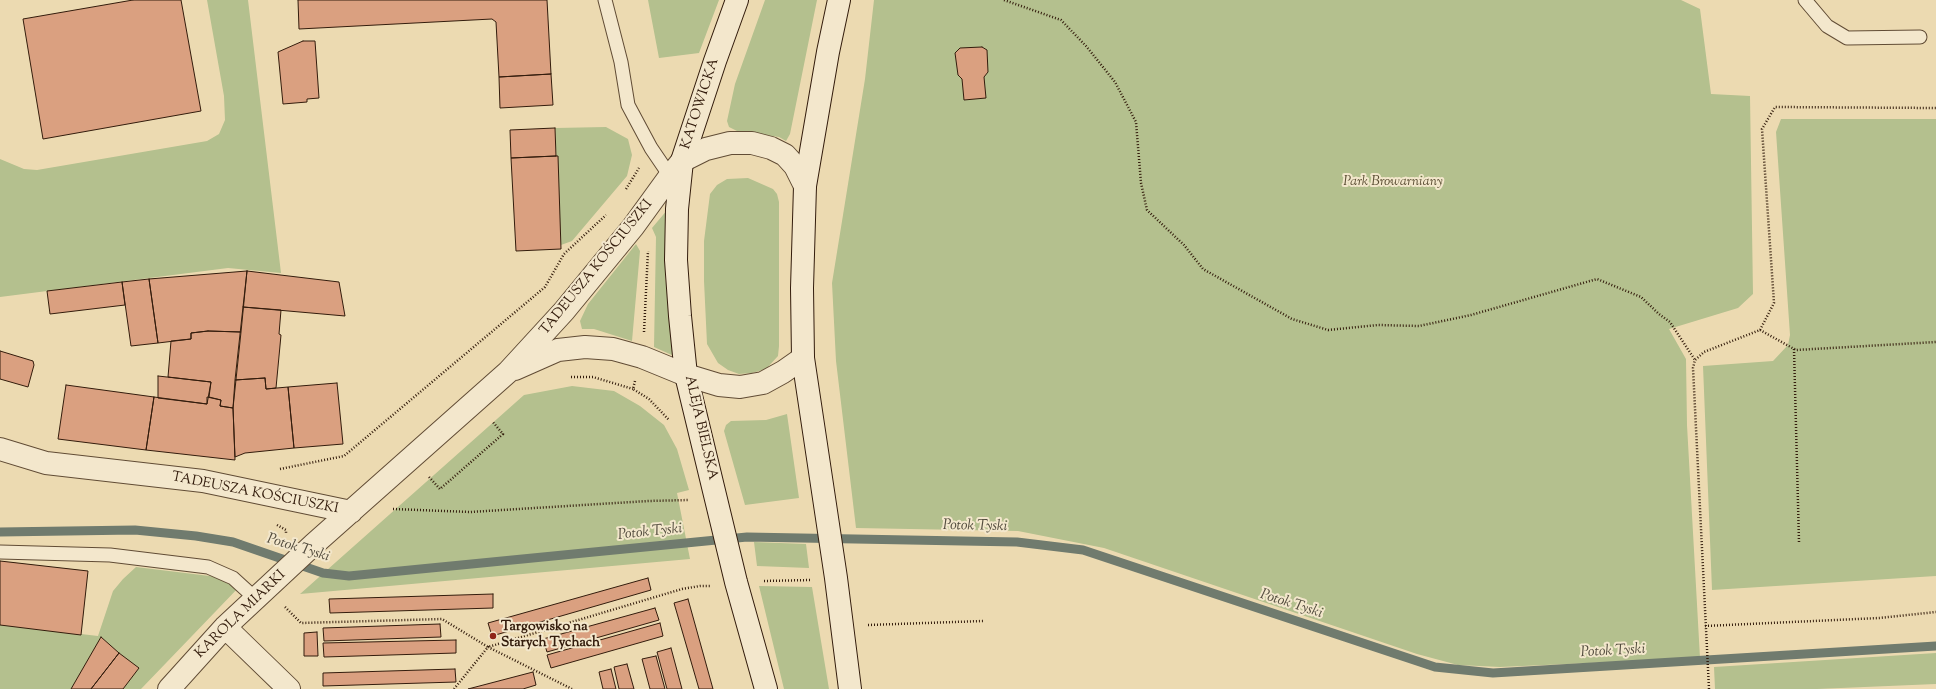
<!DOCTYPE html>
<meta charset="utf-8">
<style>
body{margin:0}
canvas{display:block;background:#ecdab1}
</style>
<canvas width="1936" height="689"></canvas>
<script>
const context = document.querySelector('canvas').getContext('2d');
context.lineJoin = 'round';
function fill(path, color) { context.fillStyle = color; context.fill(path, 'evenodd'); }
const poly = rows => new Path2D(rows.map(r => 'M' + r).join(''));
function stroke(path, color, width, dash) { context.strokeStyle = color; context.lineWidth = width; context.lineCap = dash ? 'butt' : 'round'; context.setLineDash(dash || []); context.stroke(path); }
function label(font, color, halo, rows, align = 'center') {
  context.font = font + ' "Sorts Mill Goudy",serif'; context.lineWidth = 4; context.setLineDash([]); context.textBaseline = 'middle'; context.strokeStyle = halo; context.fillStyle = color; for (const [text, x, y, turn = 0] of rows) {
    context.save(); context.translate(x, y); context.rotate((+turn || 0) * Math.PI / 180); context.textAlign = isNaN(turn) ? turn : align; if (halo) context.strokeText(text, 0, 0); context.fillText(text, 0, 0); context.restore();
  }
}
fill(poly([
 [207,0,248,0,281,273,228,268,0,297,0,159,24,169,37,170,207,141,219,134,225,120,224,96],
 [648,0,719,0,699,53,659,58],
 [765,0,817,0,790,134,786,141,779,137,737,131,729,127,727,121,735,84],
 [874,0,1681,0,1700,9,1711,94,1750,96,1753,294,1738,308,1669,329,1686,359,1687,425,1700,658,1500,667,1458,665,1417,654,1104,548,1018,531,856,528,836,361,832,283,865,79],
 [1781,119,1936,119,1936,576,1712,590,1703,366,1773,361,1788,345,1790,335,1776,132],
 [606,127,628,139,632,155,627,176,572,241,561,245,555,128],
 [748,178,773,189,777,194,779,202,779,346,778,356,766,369,752,373,739,374,728,370,718,363,707,344,704,281,704,241,710,194,717,185,727,179],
 [668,209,665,275,674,356,654,347,656,237,652,228],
 [636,244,640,251,632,341,594,329,582,329,580,321,588,304],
 [572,386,614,391,640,406,664,425,677,449,689,490,677,493,690,559,300,594,524,395],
 [787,414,799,498,745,505,724,431,726,425,731,421,766,420],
 [754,542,806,544,809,568,757,566],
 [0,561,88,571,81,634,98,636,113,591,123,579,136,567,218,577,241,585,141,689,0,689],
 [759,586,812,587,829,689,784,689],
 [1936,653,1936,684,1817,689,1715,689,1714,667]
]), '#b4c08e');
stroke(poly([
 [0,532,135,530,196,536,233,542,323,573,349,576,747,537,1017,542,1083,550,1435,667,1493,673,1936,646]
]), '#707b6e', 9);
const building = poly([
 [133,0,181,0,201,111,43,139,23,19,133,0],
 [298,0,547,0,551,74,499,77,496,22,492,19,299,29,298,0],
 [303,41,315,41,319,98,307,99,307,102,283,104,278,52,303,41],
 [982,47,987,50,988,72,984,77,986,98,964,100,962,79,958,75,955,53,960,48,982,47],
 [551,74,553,105,500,108,499,77,551,74],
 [555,128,556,156,511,158,510,130,555,128],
 [556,156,558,156,561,249,516,251,511,158,556,156],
 [247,271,241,332,208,331,191,333,191,339,158,343,149,279,247,271],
 [247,271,339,282,345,316,243,307,247,271],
 [149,279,158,343,131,346,122,282,149,279],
 [122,282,125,305,50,314,47,291,122,282],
 [243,307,281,310,279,334,281,335,276,388,266,389,265,378,235,380,243,307],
 [208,331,241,332,233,408,220,406,221,400,209,397,211,382,168,377,171,341,191,339,191,333,208,331],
 [0,351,33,361,34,365,28,387,0,379,0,351],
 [158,376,211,382,207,404,158,398,158,376],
 [265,378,266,389,288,387,294,448,245,453,235,457,233,408,235,380,265,378],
 [337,383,343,444,294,448,288,387,337,383],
 [66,385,154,397,146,450,58,439,66,385],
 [154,397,207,404,207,397,221,400,220,406,233,408,235,460,146,450,154,397],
 [0,561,88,571,81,635,0,625,0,561],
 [648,578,651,590,492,636,488,623,648,578],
 [493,594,493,608,330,613,329,599,493,594],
 [688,599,713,689,699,689,674,603,688,599],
 [655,608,659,620,547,652,543,639,655,608],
 [660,623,663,636,551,668,547,655,660,623],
 [440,624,441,637,324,641,323,628,440,624],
 [317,632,318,656,304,656,304,633,317,632],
 [101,637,119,653,91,689,71,689,101,637],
 [456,640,456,653,324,657,323,643,456,640],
 [671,648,682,689,667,689,657,652,671,648],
 [119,653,139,668,123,689,91,689,119,653],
 [656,656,665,689,650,689,642,659,656,656],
 [627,664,634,689,619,689,614,667,627,664],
 [455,669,456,682,323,686,323,673,455,669],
 [611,669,616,689,603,689,599,672,611,669],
 [533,672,536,685,523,689,468,689,533,672]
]);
fill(building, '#daa080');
stroke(building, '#331c0c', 1);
const lane = poly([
 [605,0,621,62,628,105,651,148,670,176],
 [1805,0,1827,26,1847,38,1920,37],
 [0,552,110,555,208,567,233,578,256,599]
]);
const street = poly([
 [515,369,558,350,585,347,613,349,642,357,686,375,719,385,740,387,763,383,783,372,803,358],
 [0,449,46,463,203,481,351,512],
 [225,627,289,689],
 [169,689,225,627,313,545,508,372,564,311,633,227,670,176,682,161,706,149,730,143,752,143,771,148,785,155,795,166,805,186]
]);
const secondary = poly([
 [737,0,715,61,682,161,677,209,676,260,680,316,686,375,736,582,766,689],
 [839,0,828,52,805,186,802,288,803,358,836,578,850,689]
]);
stroke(lane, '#614c35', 15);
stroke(street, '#614c35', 24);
stroke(secondary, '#331c0c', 24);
stroke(poly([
 [1004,0,1061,20,1086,46,1115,82,1136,122,1141,183,1147,210,1184,245,1203,269,1292,319,1328,330,1378,325,1419,326,1471,315,1597,279,1641,297,1659,314,1670,322,1695,360],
 [626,189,639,168],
 [1760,330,1796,350,1936,342],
 [644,332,648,251],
 [1794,349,1799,542],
 [571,377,593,377,633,389],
 [635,381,633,389,649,399,669,420],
 [280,469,344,456,545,287,564,254,606,215],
 [429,477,440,489,503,434,492,421],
 [393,509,470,512,648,501,689,500],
 [277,525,286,530,286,534],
 [764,581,811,580],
 [285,607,301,623,442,619,488,647,682,589,700,586,711,586],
 [868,625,983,621],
 [1705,626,1879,618,1936,612],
 [454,689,488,647,572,689],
 [1709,689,1693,368,1695,360,1704,352,1760,330,1774,303,1762,129,1775,107,1936,108]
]), '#331c0c', 2.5, [1, 2]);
stroke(lane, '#f3e7cc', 13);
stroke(street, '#f3e7cc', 22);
stroke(secondary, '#f3e7cc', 22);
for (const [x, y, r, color] of [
 [493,636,4,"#8f2418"]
]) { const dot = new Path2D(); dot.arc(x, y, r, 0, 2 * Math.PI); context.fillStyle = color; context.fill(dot); stroke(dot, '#f3e7cc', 1.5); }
label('14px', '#331c0c', '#f3e7cc', [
 ["KATOWICKA",701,104,-72],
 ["TADEUSZA KOŚCIUSZKI",597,268,-51],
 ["ALEJA BIELSKA",700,428,77],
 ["TADEUSZA KOŚCIUSZKI",255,494,11],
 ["KAROLA MIARKI",241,615,-44]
]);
label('italic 14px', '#5a4d33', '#f3e7cc', [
 ["Park Browarniany",1393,183]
]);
label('bold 14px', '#331c0c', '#f3e7cc', [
 ["Targowisko na",501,628],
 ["Starych Tychach",501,644]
], 'left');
label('italic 15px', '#524b3d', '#f3e7cc', [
 ["Potok Tyski",975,527,1],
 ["Potok Tyski",650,533,-6],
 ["Potok Tyski",298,549,17],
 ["Potok Tyski",1291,605,18],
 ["Potok Tyski",1613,652,-3]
]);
</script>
